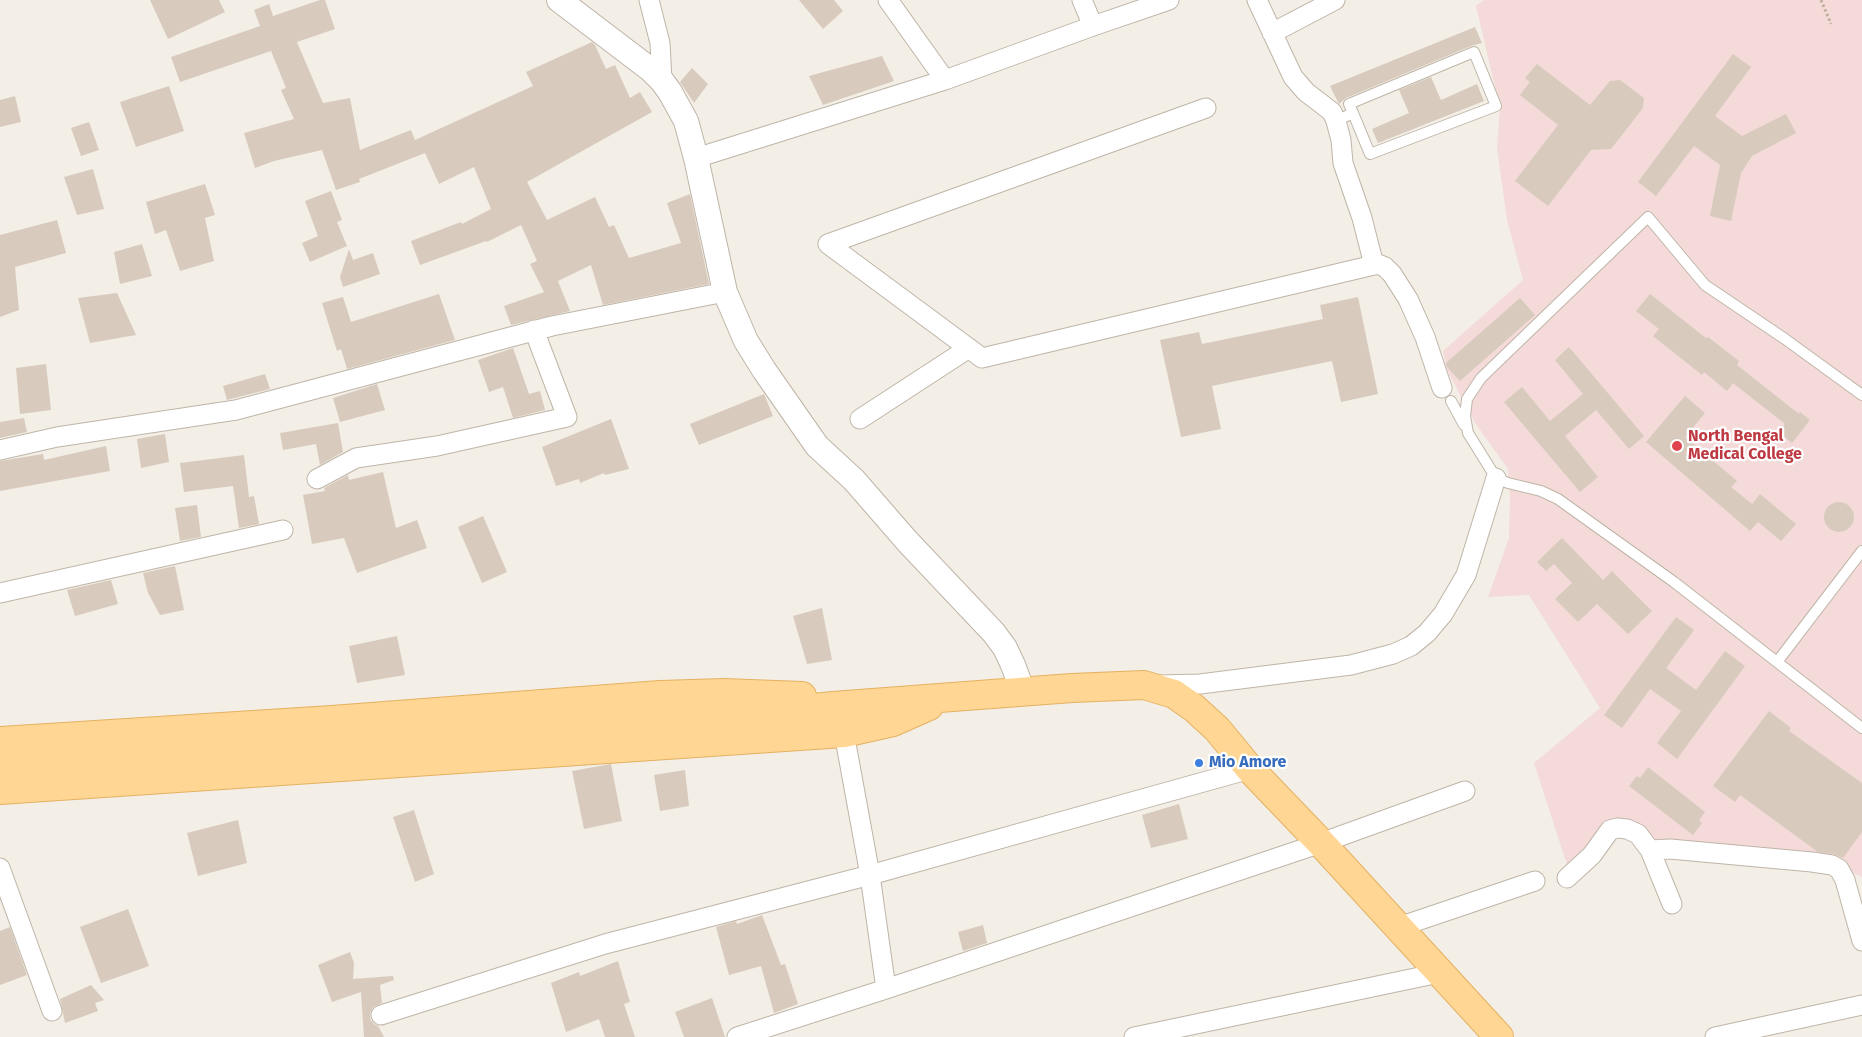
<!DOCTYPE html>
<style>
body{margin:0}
canvas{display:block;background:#f3eee6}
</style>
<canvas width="1862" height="1037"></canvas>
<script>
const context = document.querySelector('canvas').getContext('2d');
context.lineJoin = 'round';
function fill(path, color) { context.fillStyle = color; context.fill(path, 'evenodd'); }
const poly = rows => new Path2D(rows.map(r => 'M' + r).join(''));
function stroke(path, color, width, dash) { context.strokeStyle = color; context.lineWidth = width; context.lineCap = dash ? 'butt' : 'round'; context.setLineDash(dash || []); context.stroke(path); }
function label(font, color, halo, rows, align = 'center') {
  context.font = font + ' "Fira Sans",sans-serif'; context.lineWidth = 4.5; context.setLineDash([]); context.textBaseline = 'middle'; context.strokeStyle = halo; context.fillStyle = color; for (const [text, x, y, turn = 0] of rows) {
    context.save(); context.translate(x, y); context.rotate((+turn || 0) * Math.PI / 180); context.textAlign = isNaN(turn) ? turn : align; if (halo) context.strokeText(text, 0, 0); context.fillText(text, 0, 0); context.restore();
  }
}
fill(poly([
 [1484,0,1862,0,1862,877,1841,867,1654,846,1624,818,1609,822,1569,871,1534,763,1600,708,1529,595,1488,597,1509,538,1510,496,1508,469,1475,423,1446,368,1443,351,1523,280,1507,220,1497,148,1500,108,1476,6]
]), '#f4dad9');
fill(poly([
 [150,0,219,0,225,12,168,39],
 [320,0,325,0,335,29,297,42,323,103,350,98,360,150,411,130,415,140,533,86,526,72,592,42,595,45,606,69,615,65,630,98,640,92,652,112,527,182,547,220,595,197,609,227,614,225,629,258,681,243,667,203,690,194,709,284,603,305,591,265,558,281,570,311,511,325,504,306,544,292,530,264,537,261,521,225,487,242,486,241,420,265,411,241,461,222,462,224,491,209,474,167,439,184,425,153,359,179,360,182,336,190,322,150,274,161,255,168,244,133,294,119,281,90,286,88,271,51,180,82,171,57,260,26,254,10,269,4,273,16],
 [799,0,834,0,843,11,823,29],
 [1475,27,1482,43,1471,46,1346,98,1339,104,1330,86],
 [1733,54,1751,67,1715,116,1742,136,1786,114,1796,133,1752,156,1741,173,1731,221,1710,216,1720,165,1694,146,1656,196,1638,182],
 [882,56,894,81,823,105,809,76],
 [1537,64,1590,105,1610,81,1620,80,1644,98,1643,108,1611,149,1591,150,1548,206,1515,181,1558,125,1520,95,1530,82,1525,78],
 [692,68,708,84,694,103,680,82],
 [1431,77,1441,100,1477,84,1484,101,1378,143,1372,129,1409,113,1399,90],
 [169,86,184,131,136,147,120,102],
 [15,96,21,122,0,127,0,100],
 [89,122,99,150,81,156,71,128],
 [93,169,104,209,77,215,64,177],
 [205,184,215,215,205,218,214,261,180,271,166,230,155,234,146,202],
 [331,191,342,220,337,222,347,246,310,262,302,243,318,236,305,201],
 [57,220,66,253,15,267,19,310,0,317,0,235],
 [142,244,152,276,120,284,114,252],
 [349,249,353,260,373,253,380,274,343,287,340,277],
 [117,293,136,335,90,343,78,298],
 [439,294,455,340,347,369,341,349,337,351,322,303,343,297,351,322],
 [1650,294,1706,338,1708,337,1739,361,1737,365,1799,414,1800,412,1810,420,1792,443,1778,432,1785,424,1733,383,1727,391,1704,372,1702,375,1653,336,1659,329,1636,311],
 [1358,297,1378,394,1341,402,1332,361,1212,386,1221,429,1181,437,1160,340,1199,332,1202,344,1323,319,1320,305],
 [1520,298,1535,315,1460,381,1447,367,1446,363],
 [1569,347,1644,436,1629,449,1596,410,1565,436,1598,477,1580,492,1504,402,1522,387,1550,421,1583,394,1555,360],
 [513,348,529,394,540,391,545,410,513,418,503,387,489,392,478,360],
 [46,364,51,410,20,414,16,368],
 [265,374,270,389,227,400,223,386],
 [377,384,385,410,340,422,333,398],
 [764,394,773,416,699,445,690,424],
 [1685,396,1705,413,1685,437,1737,481,1731,487,1752,504,1760,494,1796,524,1781,541,1758,522,1750,531,1646,442],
 [24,418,27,432,0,438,0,422],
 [611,419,629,469,605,475,604,473,580,483,579,479,556,486,542,447],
 [338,423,343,452,320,465,316,444,283,450,280,433],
 [165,434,169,462,141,468,137,439],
 [106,446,110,471,0,491,0,461,43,454,44,460],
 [244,455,249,497,254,496,259,524,239,528,233,486,184,492,180,463],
 [383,472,396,528,417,520,427,548,357,573,344,538,312,544,303,495,325,491,324,488,348,475,349,480],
 '1824 517a15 15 0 1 1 30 0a15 15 0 1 1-30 0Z',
 [197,505,201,537,180,541,175,508],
 [483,516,507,572,482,583,458,527],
 [1562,538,1603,580,1612,571,1652,611,1628,634,1597,604,1578,622,1555,599,1572,583,1554,564,1546,571,1537,562],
 [175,566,184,610,160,615,148,593,143,573],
 [111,580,118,604,75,616,67,590],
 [822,608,832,660,807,664,793,616],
 [1676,617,1694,630,1666,668,1696,690,1725,651,1745,666,1677,759,1657,743,1681,711,1650,689,1622,728,1604,715],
 [397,636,405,675,357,683,349,646],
 [1769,711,1791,728,1789,731,1862,783,1862,832,1843,858,1834,854,1818,852,1740,795,1735,802,1713,786],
 [611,764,622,821,584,829,572,771],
 [1648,767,1705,812,1699,820,1702,823,1693,835,1629,786,1637,776,1640,778],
 [685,770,689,806,660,811,654,775],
 [1179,804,1188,839,1151,848,1142,815],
 [414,810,434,874,415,882,393,817],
 [238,820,247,863,198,876,187,833],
 [128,909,149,966,101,983,80,927],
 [762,915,781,965,785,964,798,1004,774,1013,761,966,729,975,716,927,736,921,737,924],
 [983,925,987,943,963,951,958,932],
 [10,927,27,975,0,985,0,931],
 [350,952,354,963,353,979,393,976,394,980,380,985,382,1003,373,1007,370,1013,370,1019,374,1024,378,1026,384,1037,364,1037,361,992,332,1002,318,965],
 [618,961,630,1002,624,1004,635,1037,605,1037,599,1019,566,1032,551,983,579,972,580,976],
 [91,985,104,1000,95,1003,98,1011,65,1023,60,999],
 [712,998,725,1037,684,1037,675,1012]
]), '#d8cbbe');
const service = poly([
 [1336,121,1353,113,1349,104,1474,52,1496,106,1370,154,1353,113],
 [1862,395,1785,339,1705,285,1648,217,1481,378,1467,399,1465,416,1468,433,1496,478,1508,483,1541,491,1558,499,1674,582,1862,728],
 [1451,401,1464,425],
 [1777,662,1862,551]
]);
const minor = poly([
 [649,0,660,43,662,81],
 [888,0,945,80],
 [1082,0,1093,26],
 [1257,0,1293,77,1306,92,1332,112,1336,121,1341,140,1343,163,1362,218,1374,265,1378,264,1385,267,1392,274,1408,299,1425,337,1442,388],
 [1272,33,1335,0],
 [696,158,945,80,1093,26,1169,0],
 [828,244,982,358,1374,265],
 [828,244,1206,108],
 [860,419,969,348],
 [0,450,57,437,236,410,552,326,725,292],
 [317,479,356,458,437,446,567,417,534,330],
 [0,593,283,530],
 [1158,685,1200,684,1351,665,1393,654,1411,646,1427,633,1443,614,1466,575,1496,478],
 [844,733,870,875,886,989],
 [1650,850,1672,904],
 [0,868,52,1011],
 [1567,878,1592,855,1610,830,1617,828,1627,829,1638,834,1650,850,1670,849,1812,862,1832,865,1839,869,1845,880,1862,941],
 [1399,927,1535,881],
 [381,1015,605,944,870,875,1250,769],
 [737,1037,886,989,1321,843,1465,791],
 [1134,1037,1439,973],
 [1715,1037,1862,1005]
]);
const tertiary = poly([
 [559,0,651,70,662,81,670,92,686,121,696,158,725,292,746,341,764,370,817,446,854,480,907,541,994,633,1005,648,1013,665,1023,692]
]);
const primary = poly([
 [0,741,332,720,660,695,724,693,802,696],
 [0,769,755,714,833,706,1072,688,1144,685,1174,694,1194,708,1217,729,1250,769,1321,843,1499,1037],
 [0,790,844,733,893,722,929,706]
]);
stroke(service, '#bfb5a8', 12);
stroke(minor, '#bfb5a8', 21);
stroke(tertiary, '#bfb5a8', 26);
stroke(primary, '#e5b162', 30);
stroke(poly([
 [1821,0,1831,24]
]), '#c1af99', 3, [2.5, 2.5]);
stroke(service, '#fff', 10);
stroke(minor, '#fff', 19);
stroke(tertiary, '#fff', 24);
stroke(primary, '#ffd693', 28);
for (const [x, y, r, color] of [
 [1677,446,6,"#e0444e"],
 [1199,763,5,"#3f7fe0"]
]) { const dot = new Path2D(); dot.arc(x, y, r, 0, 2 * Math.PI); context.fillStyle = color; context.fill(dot); stroke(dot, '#fff', 2); }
label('bold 16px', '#be3a42', '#fff', [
 ["North Bengal",1688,437],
 ["Medical College",1688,455]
], 'left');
label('bold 16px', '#366cbe', '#fff', [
 ["Mio Amore",1209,763]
], 'left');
</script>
